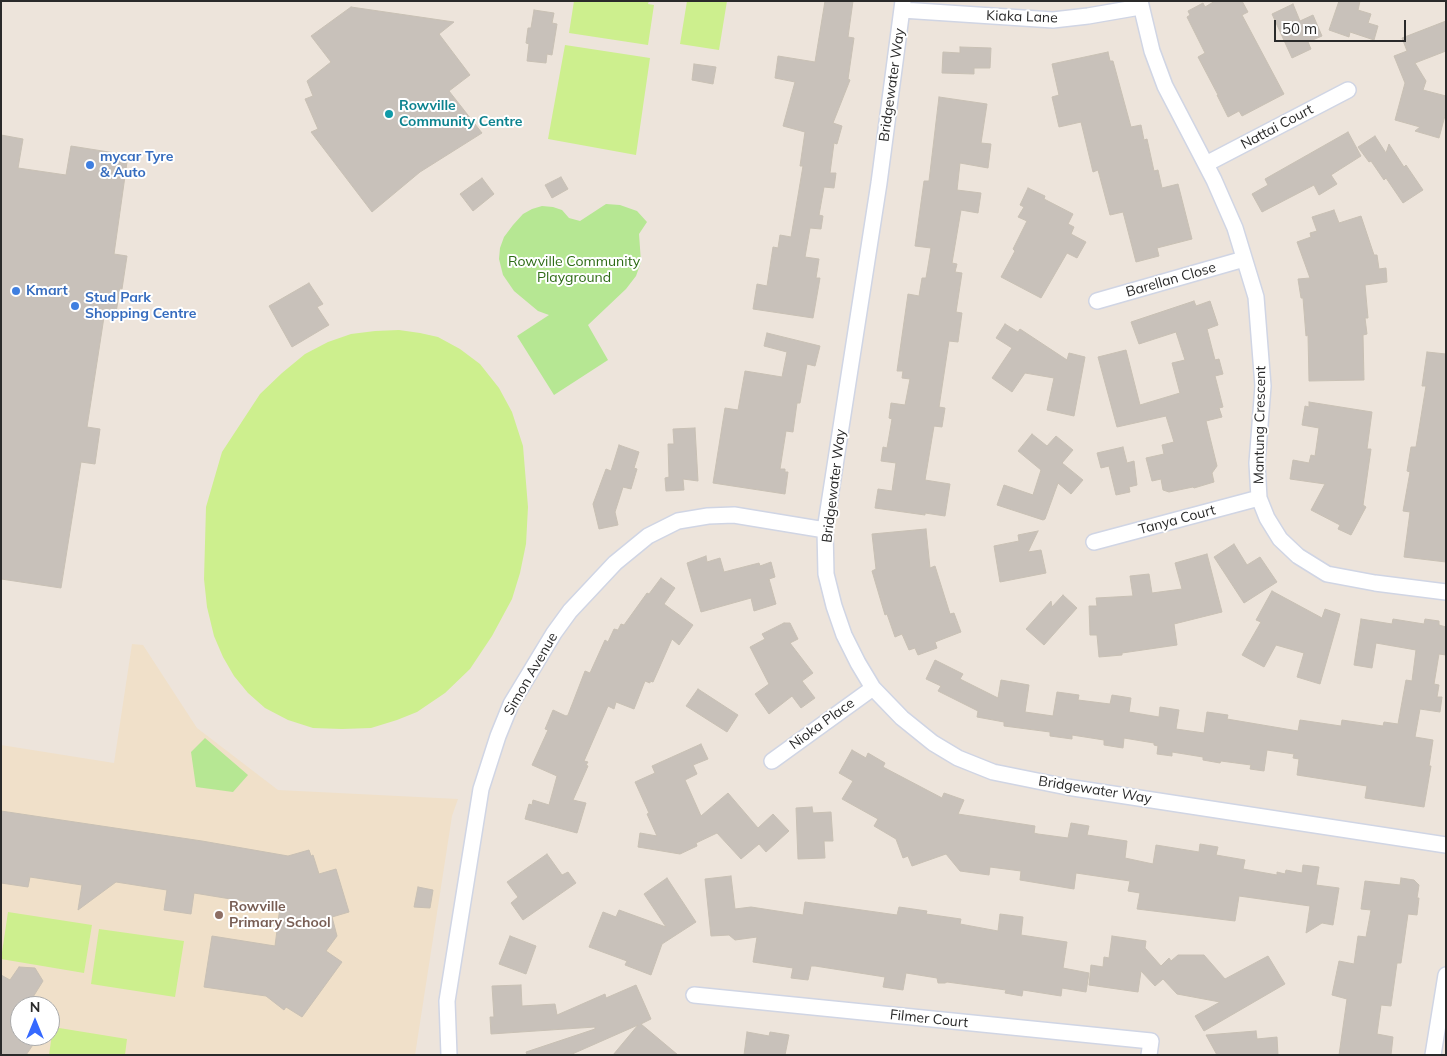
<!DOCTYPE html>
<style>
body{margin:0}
#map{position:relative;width:1447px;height:1056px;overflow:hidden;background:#ede4db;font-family:Mulish,sans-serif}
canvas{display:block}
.frame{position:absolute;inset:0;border:2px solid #2a2a2a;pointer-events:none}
.north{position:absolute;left:10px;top:996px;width:50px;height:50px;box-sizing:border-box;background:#fff;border:1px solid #aaa;border-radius:50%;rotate:0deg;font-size:14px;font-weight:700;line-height:20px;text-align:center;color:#2a2a2a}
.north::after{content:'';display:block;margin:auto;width:18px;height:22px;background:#3669ff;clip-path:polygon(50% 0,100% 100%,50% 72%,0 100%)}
.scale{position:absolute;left:1274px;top:20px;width:132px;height:22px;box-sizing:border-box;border:2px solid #2a2a2a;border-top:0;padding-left:6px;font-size:15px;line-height:18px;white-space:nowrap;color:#2a2a2a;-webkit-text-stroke:4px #fff;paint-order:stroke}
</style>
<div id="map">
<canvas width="1447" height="1056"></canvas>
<div class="frame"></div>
<div class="north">N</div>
<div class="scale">50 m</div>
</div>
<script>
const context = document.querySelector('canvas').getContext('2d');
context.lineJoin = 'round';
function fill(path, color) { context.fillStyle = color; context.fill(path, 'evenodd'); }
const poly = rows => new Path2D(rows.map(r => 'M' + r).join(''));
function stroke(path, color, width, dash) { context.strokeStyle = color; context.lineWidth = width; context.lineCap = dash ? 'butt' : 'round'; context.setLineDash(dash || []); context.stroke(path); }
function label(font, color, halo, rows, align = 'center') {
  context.font = font + ' Mulish,sans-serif'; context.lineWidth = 4; context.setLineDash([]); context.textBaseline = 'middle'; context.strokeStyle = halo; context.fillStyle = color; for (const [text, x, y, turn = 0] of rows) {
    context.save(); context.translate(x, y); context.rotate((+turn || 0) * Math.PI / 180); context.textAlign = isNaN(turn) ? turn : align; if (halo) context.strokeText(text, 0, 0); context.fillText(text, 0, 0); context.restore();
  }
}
fill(poly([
 [132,644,143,645,197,728,278,790,458,799,452,816,415,1055,1,1055,1,745,114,763],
 [20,1006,50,1006,50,1036,20,1036]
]), '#f0e0c9');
fill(poly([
 [606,204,620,205,637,211,647,222,639,234,641,262,636,276,626,289,588,325,608,360,554,395,517,336,549,315,538,311,514,291,503,275,499,259,500,248,504,237,513,225,523,214,532,209,542,206,553,207,562,210,569,218,580,221],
 [205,738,248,775,233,792,196,787,191,752]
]), '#b6e793');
fill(poly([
 [574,1,649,1,648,4,654,5,648,45,569,33],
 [687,1,727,1,719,50,680,44],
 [565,45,650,58,636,155,548,139],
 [399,330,420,333,438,337,460,349,480,364,499,388,512,412,523,446,528,507,526,544,520,573,512,599,492,636,470,669,445,693,417,712,397,720,371,728,342,729,313,728,288,720,265,708,248,693,234,676,223,657,214,636,207,607,204,579,206,507,222,452,260,394,282,373,305,354,328,342,351,334,375,331],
 [8,912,92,925,84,973,1,959],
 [99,929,184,941,175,997,91,984],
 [53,1027,127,1039,125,1055,49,1055]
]), '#cdef8e');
const building = poly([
 [825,1,853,1,848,37,854,38,848,79,850,80,833,123,842,126,837,144,834,143,830,173,836,173,834,188,824,187,819,215,823,216,821,229,810,228,805,257,819,259,816,278,820,278,813,318,753,309,757,284,767,286,773,247,778,248,780,235,791,237,803,166,800,166,805,132,783,126,795,82,775,78,778,56,815,62,825,1],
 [1215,1,1242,1,1248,12,1242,15,1284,94,1242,116,1239,111,1228,117,1217,95,1218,95,1198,57,1205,53,1187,17,1190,15,1188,11,1203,3,1205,7,1215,1],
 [1339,1,1360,1,1358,10,1371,14,1368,23,1378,26,1374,40,1350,32,1349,37,1329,30,1339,1],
 [1293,4,1300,21,1313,15,1322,36,1308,42,1311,49,1292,58,1272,14,1293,4],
 [351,7,454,22,439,34,470,75,449,91,482,133,420,172,372,212,311,132,318,129,305,99,313,96,307,81,331,62,311,36,351,7],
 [534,10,554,13,552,23,557,24,552,55,547,54,546,63,527,61,529,44,526,43,528,28,531,28,534,10],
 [1446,21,1446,51,1415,63,1426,81,1423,90,1446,96,1446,112,1439,138,1415,131,1420,127,1395,120,1405,83,1394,56,1407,51,1402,38,1446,21],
 [960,47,991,48,990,68,974,68,974,74,942,73,943,52,960,53,960,47],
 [1108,52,1110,61,1113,61,1131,127,1141,125,1144,140,1147,139,1154,171,1158,170,1162,188,1178,184,1192,239,1157,248,1159,256,1136,262,1123,212,1110,215,1098,170,1093,172,1081,122,1059,127,1052,97,1059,95,1052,64,1108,52],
 [694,64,716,67,713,84,692,80,694,64],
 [939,97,987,104,981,143,991,144,988,168,960,163,957,190,981,193,978,213,961,210,952,263,957,264,955,272,962,273,956,312,962,313,958,342,949,341,939,407,945,408,942,427,934,426,925,480,950,484,945,516,925,513,925,515,875,508,878,489,892,491,896,463,881,461,883,447,887,448,892,419,889,418,891,403,905,405,910,379,902,378,903,371,897,371,908,294,919,296,922,278,926,278,931,248,915,246,924,181,929,181,939,97],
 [1348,132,1361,156,1331,175,1337,184,1319,195,1314,185,1262,212,1252,194,1268,185,1265,179,1348,132],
 [1,135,23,139,18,168,66,175,71,146,128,155,114,254,127,256,122,289,120,288,115,319,104,317,87,427,100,429,95,464,81,462,61,588,1,579,1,135],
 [1375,136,1386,153,1389,144,1404,167,1406,165,1423,190,1403,203,1386,178,1384,180,1371,161,1369,162,1358,147,1375,136],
 [561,177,568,189,552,198,545,185,561,177],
 [482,178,494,194,473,211,460,194,482,178],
 [1028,188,1045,196,1044,199,1073,214,1068,224,1074,227,1071,234,1086,242,1077,258,1067,253,1041,298,1001,277,1015,251,1013,249,1027,221,1018,217,1024,207,1020,205,1028,188],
 [1334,210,1339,223,1361,216,1374,255,1377,255,1379,269,1386,268,1387,282,1365,285,1368,318,1365,318,1367,334,1363,335,1364,380,1309,381,1308,335,1306,336,1303,298,1301,298,1298,279,1310,278,1297,242,1311,237,1310,233,1317,231,1312,217,1334,210],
 [309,283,323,304,317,307,329,325,292,347,269,306,309,283],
 [1194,301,1196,306,1210,301,1218,325,1207,329,1215,360,1219,359,1223,374,1215,376,1223,407,1219,408,1222,417,1206,421,1217,466,1212,473,1214,482,1194,488,1193,487,1169,492,1163,490,1161,479,1152,481,1146,458,1164,454,1162,445,1174,442,1166,416,1117,427,1098,357,1126,350,1140,405,1180,393,1172,363,1185,360,1176,332,1139,344,1131,322,1194,301],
 [1005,324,1018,332,1020,329,1067,360,1069,353,1085,357,1074,416,1047,410,1054,378,1025,373,1012,392,992,378,1012,348,996,338,1005,324],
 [767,333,820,346,815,366,807,364,800,403,797,403,793,432,786,431,780,469,785,469,785,472,788,472,785,494,713,483,725,408,738,410,745,371,782,377,787,352,764,346,767,333],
 [1427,352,1446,354,1446,562,1404,557,1410,512,1403,511,1410,472,1407,471,1411,447,1416,447,1426,386,1422,386,1427,352],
 [1309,402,1372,412,1367,449,1371,449,1363,505,1366,507,1351,535,1338,529,1340,525,1311,510,1325,484,1290,479,1293,460,1309,463,1311,455,1315,456,1319,428,1302,425,1305,406,1309,407,1309,402],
 [695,428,698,481,683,479,684,490,666,491,665,478,669,477,668,444,674,444,673,429,695,428],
 [1032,434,1047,446,1056,436,1073,450,1062,463,1083,480,1071,494,1058,483,1045,519,1043,520,997,505,1004,485,1033,495,1041,470,1018,451,1032,434],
 [619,445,639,452,634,468,637,469,631,489,623,487,615,512,618,525,599,529,593,504,606,469,611,471,619,445],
 [1123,447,1127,463,1134,461,1137,485,1129,487,1130,492,1116,495,1109,466,1101,468,1097,453,1123,447],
 [926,529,930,568,935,566,950,614,954,613,961,632,935,642,937,648,918,655,915,648,909,650,902,634,895,637,887,614,885,615,872,571,876,569,872,534,926,529],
 [1038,531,1028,552,1041,550,1046,573,1000,582,994,546,1019,541,1018,535,1038,531],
 [1234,544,1247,565,1260,557,1277,582,1244,603,1214,557,1234,544],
 [1207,554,1222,612,1174,624,1177,645,1122,653,1122,655,1099,657,1097,635,1090,635,1089,606,1097,606,1096,598,1133,596,1130,576,1149,574,1152,593,1182,589,1175,563,1207,554],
 [706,556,707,562,720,558,724,572,759,563,760,566,771,562,775,577,769,579,776,604,754,611,751,598,701,612,687,563,706,556],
 [661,578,675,588,664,604,693,625,679,645,672,639,653,682,650,681,650,683,645,681,634,709,616,702,614,709,608,706,584,761,588,762,586,765,588,766,573,800,586,803,577,833,525,819,529,804,532,805,533,800,549,805,557,776,532,765,548,730,545,729,553,710,566,716,568,715,585,671,590,673,605,640,608,642,614,629,618,630,621,624,624,625,647,593,649,594,661,578],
 [1272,591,1322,618,1325,609,1340,614,1320,684,1297,677,1304,653,1276,645,1264,667,1242,655,1261,622,1256,620,1272,591],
 [1063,595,1077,608,1044,645,1026,629,1051,601,1052,607,1063,595],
 [1361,619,1392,624,1393,619,1424,624,1425,619,1439,621,1439,625,1446,627,1446,655,1439,654,1434,684,1439,685,1437,697,1442,697,1440,712,1420,709,1415,737,1433,740,1429,766,1431,766,1424,807,1365,798,1367,786,1297,775,1299,759,1293,758,1294,754,1267,750,1264,771,1250,769,1251,765,1221,761,1220,763,1203,760,1203,757,1172,752,1172,756,1157,754,1158,746,1154,745,1154,743,1124,738,1123,748,1104,745,1104,740,1072,735,1072,739,1050,736,1050,732,1004,726,1004,722,977,717,978,711,938,691,941,686,926,679,935,660,963,674,960,679,998,698,1001,680,1029,685,1025,712,1053,716,1057,692,1079,695,1078,700,1110,704,1112,695,1131,698,1129,712,1159,717,1160,707,1179,710,1176,729,1204,733,1207,712,1228,715,1227,719,1298,731,1300,720,1341,726,1342,720,1383,726,1384,722,1398,724,1406,680,1412,681,1416,650,1376,643,1372,668,1354,665,1361,619],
 [784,623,790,623,798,639,790,643,813,673,802,681,815,698,801,708,792,696,769,714,755,694,769,684,750,647,765,639,762,634,784,623],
 [698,689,738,715,727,732,686,706,698,689],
 [701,744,708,759,693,765,697,774,685,780,701,816,728,793,758,828,773,814,789,831,766,852,759,844,741,859,717,833,696,843,697,846,680,854,638,847,640,833,657,836,647,814,649,813,635,782,655,773,652,766,701,744],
 [852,750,866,758,868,753,885,763,883,767,942,798,944,793,964,800,958,814,1035,826,1034,833,1038,834,1068,838,1071,823,1089,826,1087,835,1127,841,1125,858,1153,864,1156,845,1199,852,1200,844,1218,847,1216,855,1245,860,1243,869,1277,875,1277,872,1285,874,1286,870,1302,873,1303,865,1319,867,1316,885,1339,888,1333,925,1322,923,1306,933,1310,906,1239,896,1235,921,1137,909,1140,893,1128,891,1130,881,1076,873,1074,889,1020,880,1021,871,990,867,989,875,960,871,946,854,912,866,908,856,903,858,896,839,874,826,878,819,842,799,853,781,839,773,852,750],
 [812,807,813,813,831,812,833,841,824,841,825,858,798,859,796,808,812,807],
 [1,811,202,841,288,856,309,850,311,856,313,855,319,874,336,869,349,912,332,917,337,936,326,951,342,962,302,1017,286,1007,284,1010,266,996,204,987,212,936,275,946,280,907,194,893,191,914,164,910,167,890,116,882,78,910,82,885,30,877,28,887,1,883,1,811],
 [547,854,562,875,568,872,576,883,523,920,511,903,518,897,507,882,547,854],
 [731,876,735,909,751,907,803,915,805,902,897,915,899,907,927,911,926,914,961,919,960,924,998,931,1000,914,1023,917,1021,935,1067,942,1063,968,1089,973,1086,992,1062,988,1061,996,1023,990,1022,996,1005,993,1006,990,947,982,945,983,938,983,937,978,906,973,903,990,883,987,885,977,815,966,811,966,808,980,791,978,793,968,753,962,757,937,735,940,729,935,711,936,705,879,731,876],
 [667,878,696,922,662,944,651,975,625,965,627,961,589,947,603,912,616,917,619,910,666,927,644,894,667,878],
 [1401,878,1414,880,1419,885,1417,898,1419,898,1417,915,1408,914,1401,963,1397,963,1391,1006,1381,1005,1377,1034,1393,1037,1391,1055,1339,1055,1347,999,1332,995,1339,961,1354,964,1358,936,1366,937,1371,910,1361,909,1365,881,1400,885,1401,878],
 [418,887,433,890,430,908,414,907,418,887],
 [510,936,536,946,526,974,499,964,510,936],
 [1112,936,1146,941,1145,948,1161,966,1169,958,1171,961,1178,955,1204,955,1225,979,1268,956,1285,984,1204,1031,1195,1016,1220,1002,1177,994,1163,979,1155,986,1141,971,1138,992,1089,985,1091,965,1103,967,1104,957,1109,958,1112,936],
 [19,967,35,968,43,981,33,997,48,1006,20,1006,20,1036,39,1036,26,1055,1,1055,1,975,10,980,19,967],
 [521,985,522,1006,555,1004,557,1015,605,994,606,998,636,985,651,1019,641,1024,678,1055,613,1055,638,1025,570,1055,527,1055,526,1052,595,1029,595,1027,491,1034,490,1017,494,1017,492,986,521,985],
 [1256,1031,1257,1039,1277,1037,1278,1055,1217,1055,1206,1035,1256,1031],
 [747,1032,769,1036,770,1032,789,1035,785,1055,744,1055,747,1032]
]);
fill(building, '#c8c1ba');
stroke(building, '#c8c0b4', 1);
const street = poly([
 [903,1,879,183,825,530,826,574,834,606,844,635,858,663,873,688,902,718,933,743,958,758,993,772,1067,787,1446,845],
 [1140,1,1152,51,1165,86,1214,180,1235,228,1256,297,1263,386,1257,463,1259,498,1267,518,1280,539,1298,556,1327,574,1375,583,1446,592],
 [902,10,1053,20,1088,16,1140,7],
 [1206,164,1348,90],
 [1097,301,1244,259],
 [1094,542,1259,498],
 [772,761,873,688],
 [694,995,1151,1041,1149,1055],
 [449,1055,447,1001,481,789,498,736,511,704,554,633,570,611,615,563,648,536,678,521,708,516,734,515,825,530],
 [1433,1055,1446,975]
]);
stroke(street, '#d0d5e4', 18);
stroke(street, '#fff', 15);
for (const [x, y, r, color] of [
 [389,114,5,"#0f9aa8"],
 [90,165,5,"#3f7fe0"],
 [16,291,5,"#3f7fe0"],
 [75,306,5,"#3f7fe0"],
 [219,915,5,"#8d6e63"]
]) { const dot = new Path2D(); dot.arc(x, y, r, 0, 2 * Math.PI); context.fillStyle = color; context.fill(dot); stroke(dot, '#fff', 2); }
label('14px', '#2a2a2a', '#fff', [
 ["Kiaka Lane",1022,17,2],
 ["Bridgewater Way",892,85,-82],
 ["Nattai Court",1277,127,-28],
 ["Barellan Close",1171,280,-16],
 ["Mantung Crescent",1260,425,-89],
 ["Bridgewater Way",834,486,-83],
 ["Tanya Court",1177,520,-15],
 ["Simon Avenue",531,674,-60],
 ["Nioka Place",822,724,-36],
 ["Bridgewater Way",1095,790,9],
 ["Filmer Court",929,1019,6]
]);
label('bold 14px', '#0d838f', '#fff', [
 ["Rowville",399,106],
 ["Community Centre",399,122]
], 'left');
label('bold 14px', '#366cbe', '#fff', [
 ["mycar Tyre",100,157],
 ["& Auto",100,173],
 ["Kmart",26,291],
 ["Stud Park",85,298],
 ["Shopping Centre",85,314]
], 'left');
label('14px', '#2d6b15', '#fff', [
 ["Rowville Community",574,262],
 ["Playground",574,278]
]);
label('bold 14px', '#785e54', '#fff', [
 ["Rowville",229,907],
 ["Primary School",229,923]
], 'left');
</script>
